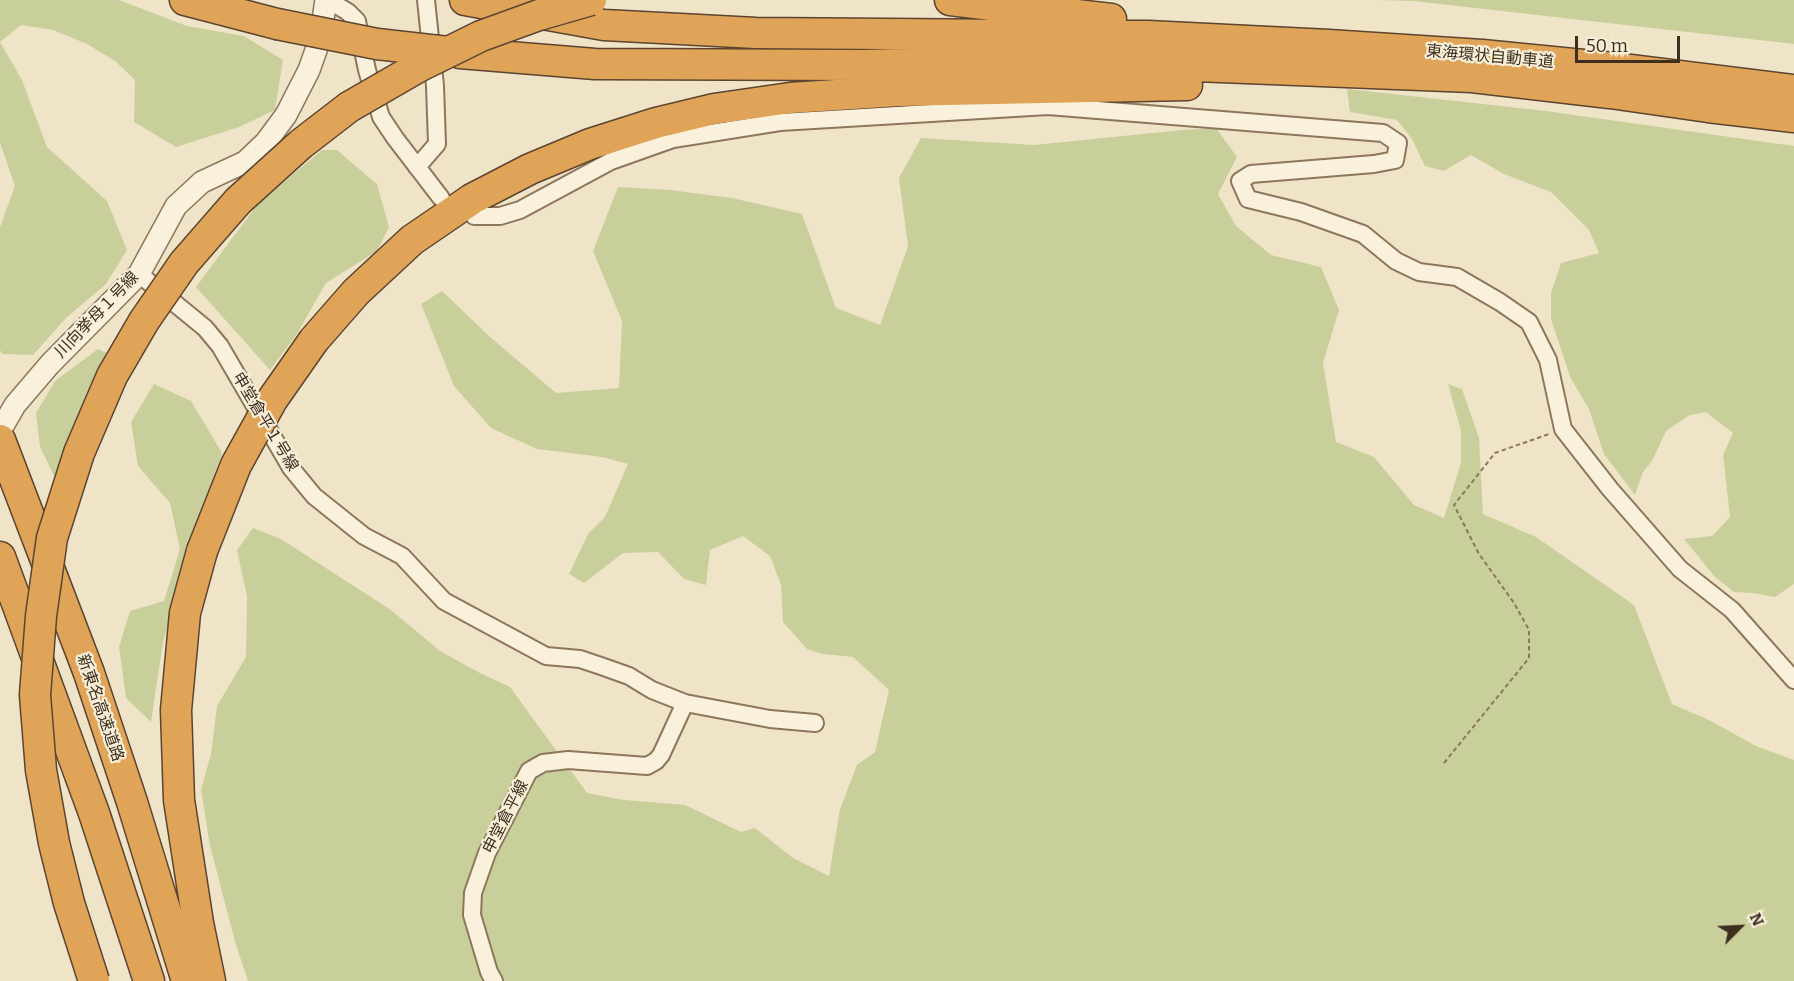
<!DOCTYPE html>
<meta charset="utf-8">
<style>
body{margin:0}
#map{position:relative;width:1794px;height:981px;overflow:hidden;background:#f0e4c8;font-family:Bitter,serif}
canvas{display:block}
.north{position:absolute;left:1710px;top:897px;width:60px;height:60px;-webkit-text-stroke:4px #f7eed8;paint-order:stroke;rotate:66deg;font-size:16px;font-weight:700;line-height:24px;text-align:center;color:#3d2e20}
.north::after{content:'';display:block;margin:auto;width:21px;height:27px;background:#3d2e20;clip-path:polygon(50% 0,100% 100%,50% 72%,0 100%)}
.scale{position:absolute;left:1575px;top:36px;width:105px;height:27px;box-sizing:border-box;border:3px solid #3d2e20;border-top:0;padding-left:8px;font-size:18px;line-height:21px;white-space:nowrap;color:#3d2e20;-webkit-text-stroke:4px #f7eed8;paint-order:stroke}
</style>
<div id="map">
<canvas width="1794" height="981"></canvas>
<div class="north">N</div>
<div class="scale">50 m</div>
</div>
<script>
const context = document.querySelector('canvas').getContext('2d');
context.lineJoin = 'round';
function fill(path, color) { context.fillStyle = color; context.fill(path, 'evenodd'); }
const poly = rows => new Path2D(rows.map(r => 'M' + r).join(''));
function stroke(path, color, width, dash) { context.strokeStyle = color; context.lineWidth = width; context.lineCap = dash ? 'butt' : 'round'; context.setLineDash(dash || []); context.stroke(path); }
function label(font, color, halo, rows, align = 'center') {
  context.font = font + ' Bitter,"Noto Sans JP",serif'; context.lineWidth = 4.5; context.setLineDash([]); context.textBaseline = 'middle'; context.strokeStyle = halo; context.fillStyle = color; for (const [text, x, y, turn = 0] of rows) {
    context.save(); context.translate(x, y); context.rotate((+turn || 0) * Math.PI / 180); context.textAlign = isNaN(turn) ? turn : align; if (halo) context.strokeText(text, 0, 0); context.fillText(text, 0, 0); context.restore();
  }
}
fill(poly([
 [0,0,119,0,187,26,244,36,283,60,275,110,239,127,176,147,134,122,135,80,115,61,87,44,53,30,21,25,0,42,22,80,47,147,107,201,127,250,106,284,66,318,33,355,2,354,0,350,0,227,15,186,0,143],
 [1378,0,1794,0,1794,44,1413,1],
 [1347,89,1546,111,1794,146,1794,584,1775,597,1753,593,1734,592,1715,577,1684,539,1712,536,1730,517,1723,455,1733,433,1706,412,1690,415,1666,431,1652,461,1643,472,1635,495,1604,454,1589,409,1571,379,1551,319,1551,293,1561,263,1599,253,1589,230,1551,192,1504,174,1471,155,1444,171,1425,166,1412,139,1397,120,1350,112],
 [1216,128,1237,157,1218,194,1236,226,1271,255,1321,267,1339,310,1323,363,1336,442,1374,457,1414,505,1444,518,1461,463,1461,431,1448,384,1462,389,1479,438,1483,514,1536,537,1634,605,1672,704,1711,721,1756,746,1794,760,1794,981,248,981,236,945,210,846,201,790,211,754,217,706,246,657,247,596,237,550,253,528,281,539,391,610,440,651,480,673,510,687,587,793,624,800,685,805,741,832,755,828,793,858,829,876,840,809,857,765,875,752,889,690,853,657,823,654,807,649,783,622,781,585,770,556,743,536,710,550,706,585,684,579,658,552,623,553,584,583,569,574,588,534,605,517,628,464,602,457,537,449,491,428,454,386,421,304,442,291,489,336,556,393,619,388,622,321,593,251,618,187,670,190,732,198,802,214,836,308,880,325,908,246,899,178,921,138,1034,145,1182,130],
 [322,150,337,150,377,184,389,227,377,251,326,283,297,334,270,370,196,287,257,205],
 [98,349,107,353,56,480,40,447,36,413,55,381],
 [154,384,191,401,222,453,196,526,163,642,151,722,126,698,119,647,130,611,164,601,180,549,170,503,138,466,131,422]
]), '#c9cf9b');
const minor = poly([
 [328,0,348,12,357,21,367,70,381,117,395,138,441,198],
 [417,167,437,144,435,86,426,0],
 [474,216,500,216,520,210,611,161,673,139,780,122,1048,106,1383,133,1398,143,1395,160,1374,164,1251,174,1240,181,1248,199,1301,212,1363,234,1396,261,1419,272,1457,277,1500,302,1529,322,1548,360,1563,429,1610,489,1680,569,1732,610,1794,680],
 [139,274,205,328,220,346,291,468,314,496,364,536,402,556,444,601,546,656,580,659,601,666,629,676,652,690,685,703,770,719,815,723],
 [494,981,489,972,472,915,473,893,487,853,529,771,543,763,568,760,647,766,656,761,661,755,685,703]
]);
const tertiary = poly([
 [0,431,15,405,50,364,139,274,176,206,202,182,245,162,266,142,286,115,309,70,320,39,326,0]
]);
const motorway = poly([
 [185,0,277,24],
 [465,0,604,25,756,33,1148,36,1329,45,1482,55,1614,68,1794,90],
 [950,0,1111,19],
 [460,53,595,64,862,65,989,62,1095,62,1472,77,1610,93,1708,107,1794,117],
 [314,340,356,292,412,240,472,199,530,169,590,144,656,123,714,109,790,98,898,91,1187,85],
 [0,440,89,673,132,802,187,981],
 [202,551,185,613,176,710,179,800,198,923,210,981],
 [0,557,94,813,149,981]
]);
stroke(minor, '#8d765c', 20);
stroke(tertiary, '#8d765c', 24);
stroke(motorway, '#5b4430', 33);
stroke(poly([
 [1444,763,1529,658,1529,630,1514,603,1479,554,1454,505,1495,453,1549,434]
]), '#8d765c', 2, [4.5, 3]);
stroke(minor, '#faf1dc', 16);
stroke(tertiary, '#faf1dc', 21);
stroke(motorway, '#e0a458', 30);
const motorwayBridge = poly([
 [277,24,377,44,448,52],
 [202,551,236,465,272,400,314,340],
 [94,981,69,903,54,843,41,770,35,695,41,616,52,538,79,453,112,376,144,321,184,263,238,201,301,144,349,107,420,66,481,36,539,15,591,0]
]);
stroke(motorwayBridge, '#5b4430', 33, []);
stroke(motorwayBridge, '#e0a458', 30);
label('16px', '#3d2e20', '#f7eed8', [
 ["東海環状自動車道",1490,57,5],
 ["川向挙母１号線",97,315,-46],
 ["申堂倉平１号線",265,422,59],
 ["新東名高速道路",100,708,71],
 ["申堂倉平線",506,817,-63]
]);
</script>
